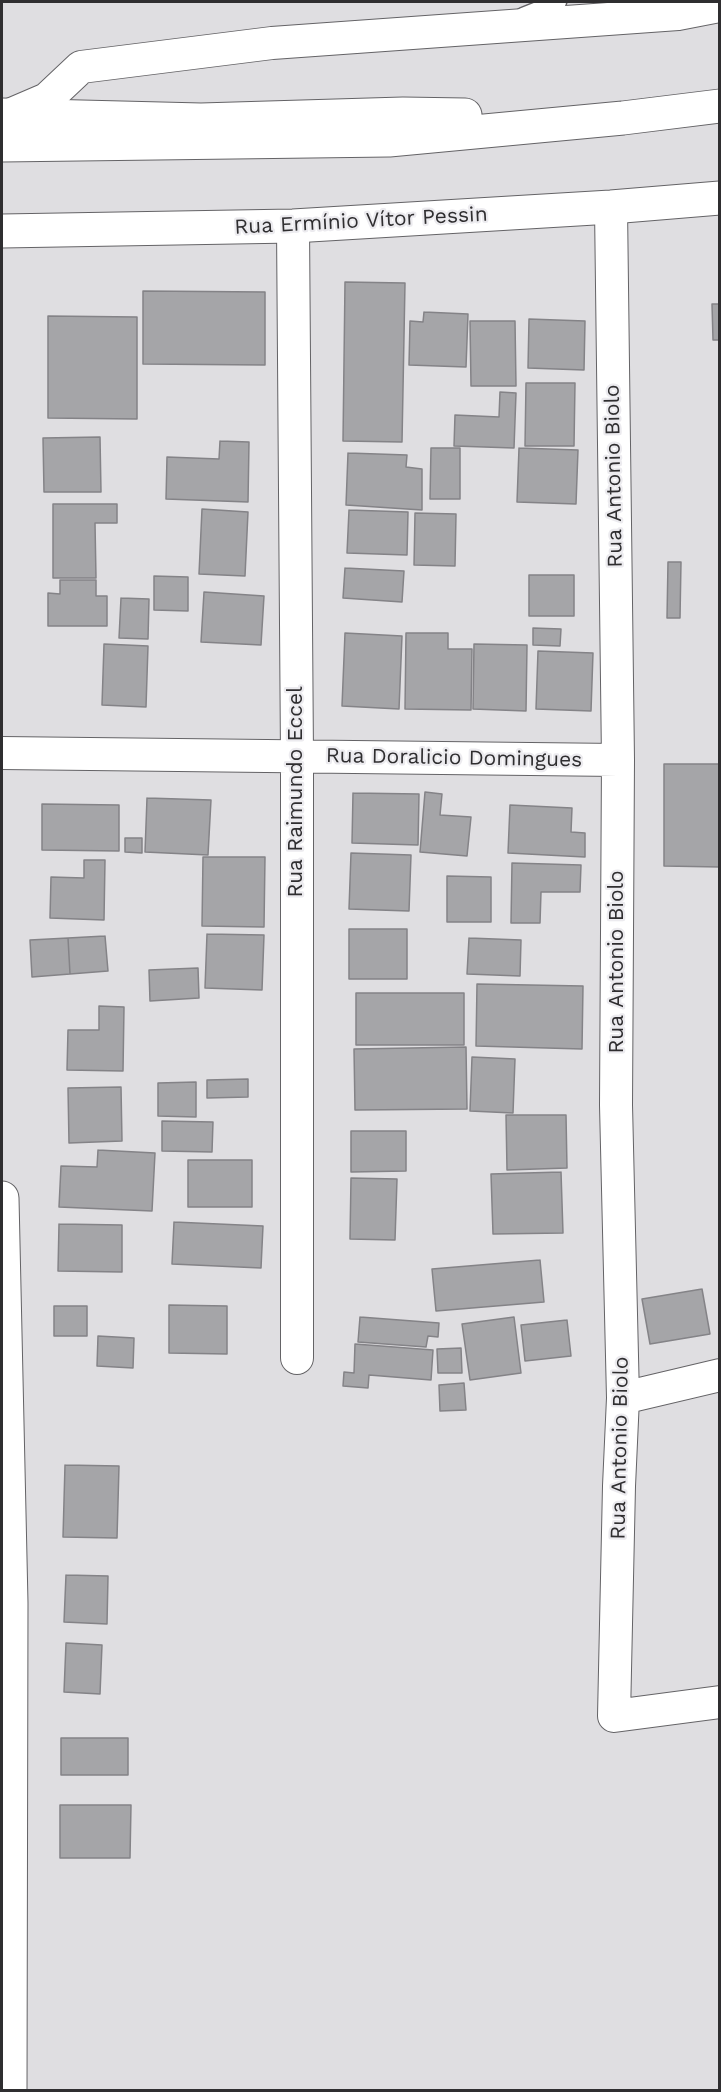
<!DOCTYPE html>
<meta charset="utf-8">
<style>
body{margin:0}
#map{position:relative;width:721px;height:2092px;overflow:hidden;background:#dfdee1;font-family:"Work Sans",sans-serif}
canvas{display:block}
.frame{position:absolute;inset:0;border:3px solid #2f2e30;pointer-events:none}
</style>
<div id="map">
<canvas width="721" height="2092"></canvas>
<div class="frame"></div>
</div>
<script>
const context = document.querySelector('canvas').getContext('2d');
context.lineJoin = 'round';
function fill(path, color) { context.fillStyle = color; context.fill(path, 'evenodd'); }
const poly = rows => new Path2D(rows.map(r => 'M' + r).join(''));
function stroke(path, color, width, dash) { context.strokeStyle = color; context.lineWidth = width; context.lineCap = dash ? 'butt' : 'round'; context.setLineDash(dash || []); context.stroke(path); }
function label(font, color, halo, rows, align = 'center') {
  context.font = font + ' "Work Sans",sans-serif'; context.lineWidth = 4.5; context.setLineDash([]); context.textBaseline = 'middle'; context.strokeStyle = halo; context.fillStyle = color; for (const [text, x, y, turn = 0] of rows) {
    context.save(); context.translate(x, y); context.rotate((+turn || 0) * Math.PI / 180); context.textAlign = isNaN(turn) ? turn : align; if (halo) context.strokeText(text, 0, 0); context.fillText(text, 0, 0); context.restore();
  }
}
const building = poly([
 [345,282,405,283,402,442,343,441,345,282],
 [143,291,265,292,265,365,143,364,143,291],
 [712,304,720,304,720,340,713,340,712,304],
 [424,312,468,314,466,367,409,365,410,321,423,322,424,312],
 [48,316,137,317,137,419,48,418,48,316],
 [529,319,585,321,584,370,528,368,529,319],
 [470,321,515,321,516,386,471,386,470,321],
 [526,383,575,383,574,446,525,446,526,383],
 [500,392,516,393,514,448,454,446,455,415,499,417,500,392],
 [100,437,101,492,44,492,43,438,100,437],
 [220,441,249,442,248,502,166,499,167,457,219,459,220,441],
 [431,448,460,448,460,499,430,499,431,448],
 [519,448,578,450,576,504,517,502,519,448],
 [348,453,407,455,406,467,422,469,422,510,346,505,348,453],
 [53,504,117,504,117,523,95,523,96,578,53,578,53,504],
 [202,509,248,512,245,576,199,574,202,509],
 [349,510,408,512,407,555,347,553,349,510],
 [415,513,456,514,455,566,414,565,415,513],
 [668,562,681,562,680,618,667,618,668,562],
 [345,568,404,571,402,602,343,598,345,568],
 [529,575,574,575,574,616,529,616,529,575],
 [154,576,188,577,188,611,154,610,154,576],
 [60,580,96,580,96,596,107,596,107,626,48,626,48,593,60,594,60,580],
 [204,592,264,596,261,645,201,642,204,592],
 [121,598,149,599,148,639,119,638,121,598],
 [533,628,561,629,560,646,533,645,533,628],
 [345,633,402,636,399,709,342,706,345,633],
 [406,633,448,633,448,649,472,649,471,710,405,709,406,633],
 [104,644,148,646,146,707,102,705,104,644],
 [474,644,527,645,526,711,473,709,474,644],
 [538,651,593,653,591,711,536,709,538,651],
 [664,764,720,764,720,867,664,866,664,764],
 [425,792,442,794,440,815,471,817,467,856,420,852,425,792],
 [353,793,419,794,418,845,352,843,353,793],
 [147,798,211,800,208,855,145,852,147,798],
 [42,804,119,805,119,851,42,850,42,804],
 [510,805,572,808,571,832,585,833,585,857,508,853,510,805],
 [125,838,142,838,142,853,125,852,125,838],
 [351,853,411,855,409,911,349,909,351,853],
 [203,857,265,857,264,927,202,926,203,857],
 [84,860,105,860,104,920,50,918,51,877,84,878,84,860],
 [512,863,581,865,580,892,541,892,540,923,511,923,512,863],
 [447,876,491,877,491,922,447,922,447,876],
 [349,929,407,929,407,979,349,979,349,929],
 [207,934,264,935,262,990,205,988,207,934],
 [105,936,108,971,70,974,68,938,105,936],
 [68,938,70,974,32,977,30,940,68,938],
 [469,938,521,940,520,976,467,974,469,938],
 [198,968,199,998,150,1001,149,970,198,968],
 [477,984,583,986,582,1049,476,1046,477,984],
 [356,993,464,993,464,1045,356,1045,356,993],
 [99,1006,124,1007,123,1071,67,1070,68,1030,99,1030,99,1006],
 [466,1047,467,1109,355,1110,354,1049,466,1047],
 [472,1057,515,1059,513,1113,470,1111,472,1057],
 [248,1079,248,1097,207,1098,207,1080,248,1079],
 [196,1082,196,1117,158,1116,158,1083,196,1082],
 [121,1087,122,1141,69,1143,68,1088,121,1087],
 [506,1115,566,1115,567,1168,507,1170,506,1115],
 [162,1121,213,1122,212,1152,162,1151,162,1121],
 [351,1131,406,1131,406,1171,351,1172,351,1131],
 [98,1150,155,1153,152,1211,59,1207,61,1166,97,1167,98,1150],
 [188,1160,252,1160,252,1207,188,1207,188,1160],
 [561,1172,563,1233,493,1234,491,1174,561,1172],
 [351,1178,397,1179,395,1240,350,1239,351,1178],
 [174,1222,263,1226,261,1268,172,1264,174,1222],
 [59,1224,122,1225,122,1272,58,1271,59,1224],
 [540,1260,544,1302,436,1311,432,1269,540,1260],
 [702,1289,710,1334,650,1344,642,1299,702,1289],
 [169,1305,227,1306,227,1354,169,1353,169,1305],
 [54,1306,87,1306,87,1336,54,1336,54,1306],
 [360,1317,439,1323,438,1337,428,1336,426,1347,358,1342,360,1317],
 [514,1317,521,1373,470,1380,462,1324,514,1317],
 [567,1320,571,1356,525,1361,521,1325,567,1320],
 [98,1336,134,1338,133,1368,97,1366,98,1336],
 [355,1344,433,1350,431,1380,369,1375,368,1388,343,1386,344,1372,354,1373,355,1344],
 [461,1348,462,1373,438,1373,437,1349,461,1348],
 [464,1383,466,1410,440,1411,439,1385,464,1383],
 [65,1465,119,1466,117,1538,63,1537,65,1465],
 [66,1575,108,1576,107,1624,64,1622,66,1575],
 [66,1643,102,1645,100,1694,64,1692,66,1643],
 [61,1738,128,1738,128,1775,61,1775,61,1738],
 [60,1805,131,1805,130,1858,60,1858,60,1805]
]);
fill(building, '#a5a5a8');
stroke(building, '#848387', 1.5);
const service = poly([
 [523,16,558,2]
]);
const minor = poly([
 [12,114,47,99,81,67,272,43,678,14,720,6],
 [611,207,618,760,616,1105,623,1398,619,1486,614,1716,720,1702],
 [293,226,297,756,297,1358],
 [2,753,618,760],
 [623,1398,720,1375]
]);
const tertiary = poly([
 [2,231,293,226,611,207,720,198],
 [2,1198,11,1603,10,2090]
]);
const trunk = poly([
 [2,115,201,120,403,114,465,115],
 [2,145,389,140,623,118,720,106]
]);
stroke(service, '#646366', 19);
stroke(minor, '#646366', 34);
stroke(tertiary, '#646366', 35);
stroke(trunk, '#646366', 35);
stroke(service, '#fff', 16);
stroke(minor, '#fff', 32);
stroke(tertiary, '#fff', 33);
stroke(trunk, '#fff', 33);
label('21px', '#2f2e30', '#ecebef', [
 ["Rua Ermínio Vítor Pessin",361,221,-3],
 ["Rua Antonio Biolo",614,476,-91],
 ["Rua Doralicio Domingues",454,758,1],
 ["Rua Raimundo Eccel",296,792,-90],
 ["Rua Antonio Biolo",617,962,-90],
 ["Rua Antonio Biolo",620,1448,-89]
]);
</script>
